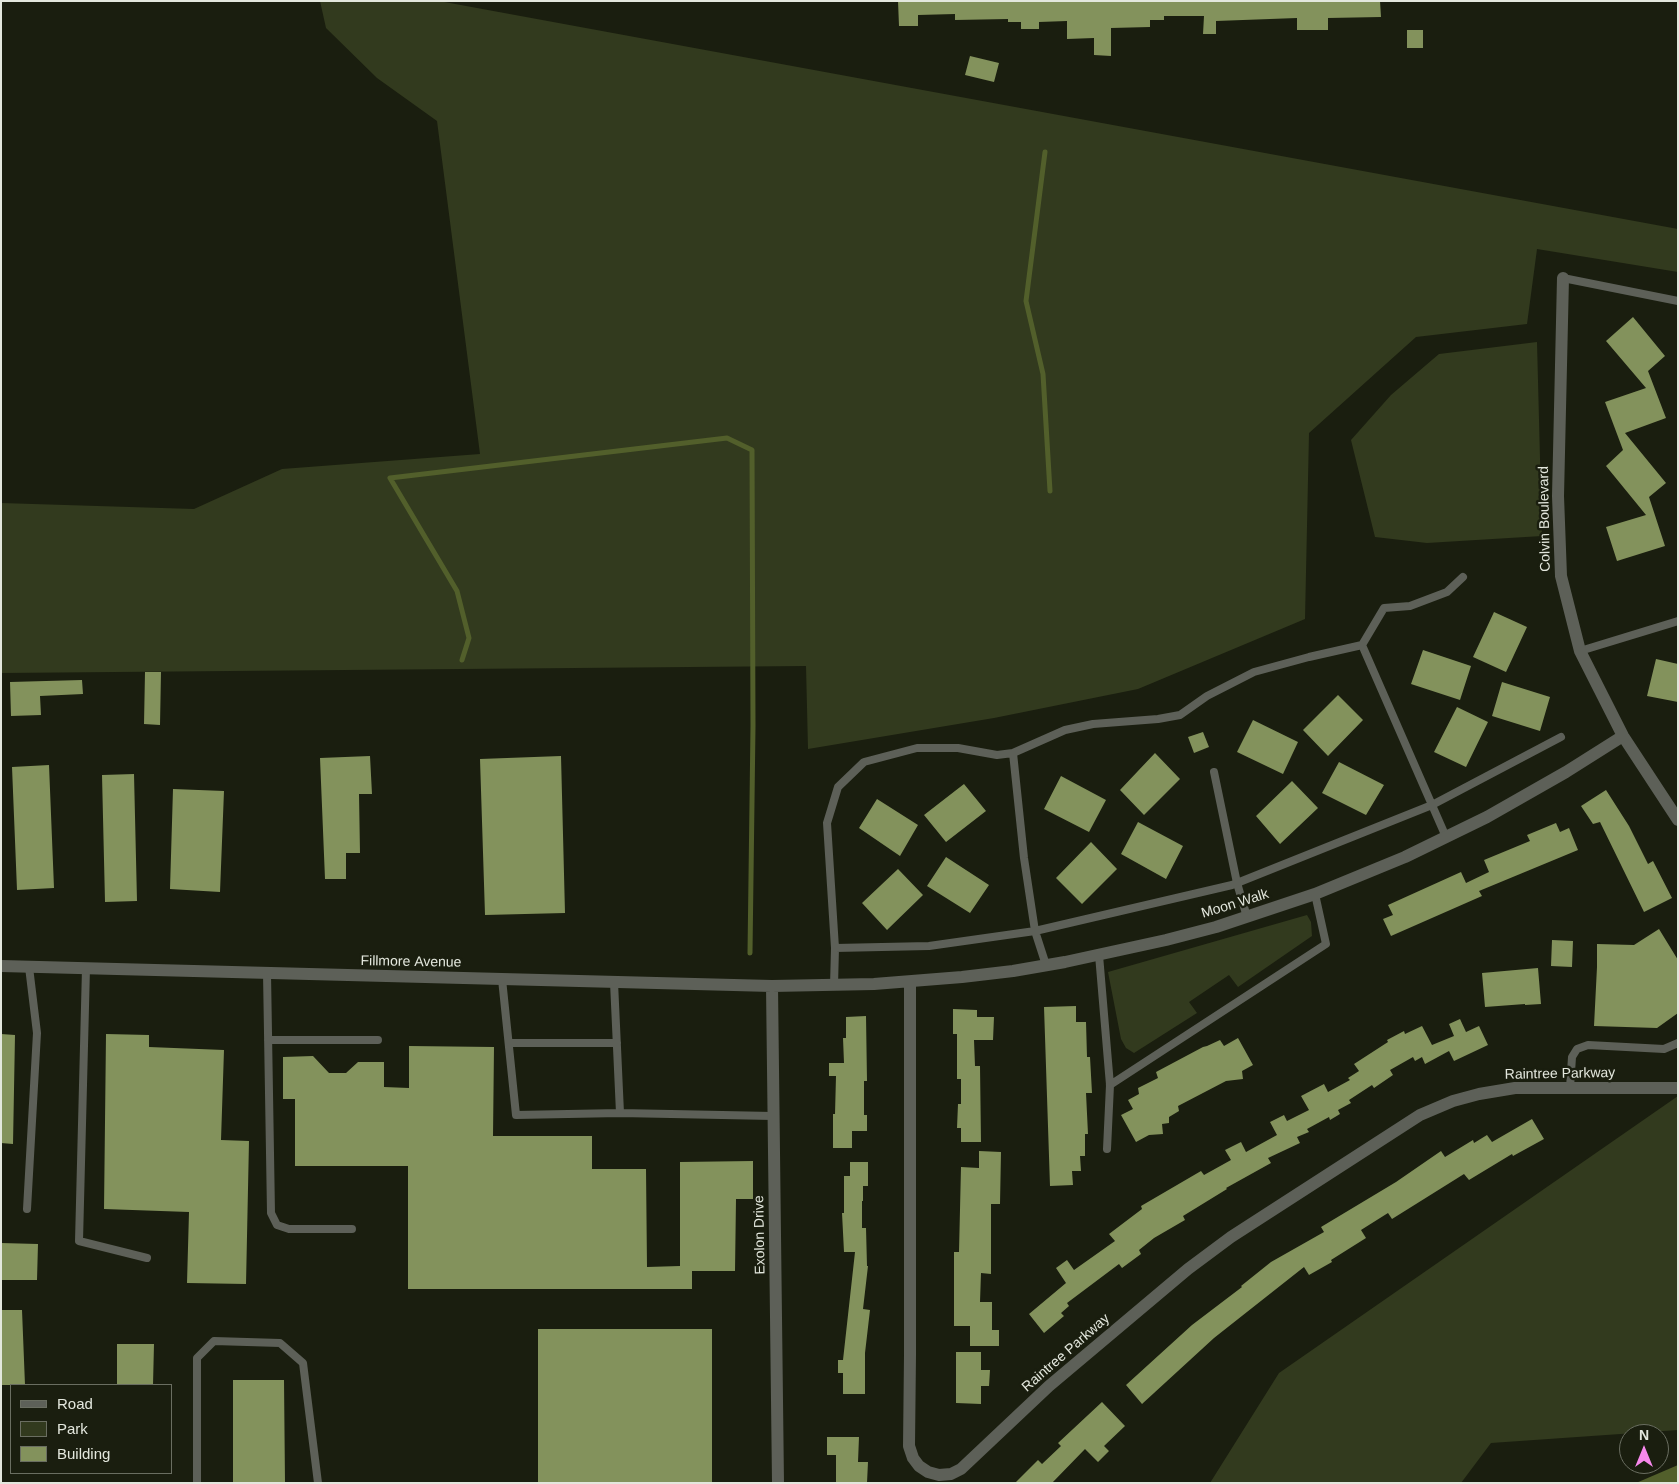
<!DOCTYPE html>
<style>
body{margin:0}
#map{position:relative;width:1679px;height:1484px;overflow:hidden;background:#1a1e0f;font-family:Helvetica,sans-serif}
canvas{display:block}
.frame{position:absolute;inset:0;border:2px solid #e3e7dd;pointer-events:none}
.legend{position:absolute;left:10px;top:1384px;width:162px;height:90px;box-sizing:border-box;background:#1a1e0f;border:1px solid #6a6e61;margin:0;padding:6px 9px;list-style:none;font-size:15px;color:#e3e7dd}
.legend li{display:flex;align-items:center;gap:10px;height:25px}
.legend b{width:25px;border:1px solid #6a6e61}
.north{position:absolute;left:1619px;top:1424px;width:50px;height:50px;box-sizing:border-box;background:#1a1e0f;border:1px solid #6a6e61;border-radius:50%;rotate:0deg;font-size:14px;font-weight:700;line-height:20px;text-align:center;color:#e3e7dd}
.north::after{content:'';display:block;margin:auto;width:18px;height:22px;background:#f788ec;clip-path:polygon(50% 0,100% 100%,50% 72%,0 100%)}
</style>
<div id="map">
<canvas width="1679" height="1484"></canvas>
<div class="frame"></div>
<ul class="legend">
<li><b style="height:6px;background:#5d6058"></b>Road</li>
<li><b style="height:14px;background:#323a1e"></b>Park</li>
<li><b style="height:14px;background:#83925c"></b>Building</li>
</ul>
<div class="north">N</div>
</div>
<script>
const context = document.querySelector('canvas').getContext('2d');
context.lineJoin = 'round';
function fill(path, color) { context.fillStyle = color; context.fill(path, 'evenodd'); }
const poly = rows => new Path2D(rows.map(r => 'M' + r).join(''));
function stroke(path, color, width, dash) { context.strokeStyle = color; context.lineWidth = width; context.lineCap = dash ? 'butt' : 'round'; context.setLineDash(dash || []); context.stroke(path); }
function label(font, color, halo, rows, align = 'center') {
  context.font = font + ' Helvetica,sans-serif'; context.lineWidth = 5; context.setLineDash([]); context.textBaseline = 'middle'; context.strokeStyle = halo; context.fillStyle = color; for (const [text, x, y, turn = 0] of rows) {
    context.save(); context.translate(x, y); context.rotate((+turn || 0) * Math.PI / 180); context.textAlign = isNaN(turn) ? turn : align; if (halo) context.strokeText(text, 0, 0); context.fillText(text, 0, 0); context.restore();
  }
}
fill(poly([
 [320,1,439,1,1678,229,1678,272,1537,249,1527,324,1416,337,1309,433,1305,619,1138,689,994,718,808,749,806,666,1,673,1,503,194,509,282,469,480,454,437,121,377,78,326,28],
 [1537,342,1542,536,1427,543,1375,537,1351,440,1391,395,1439,354],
 [1307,915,1311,922,1312,936,1238,987,1229,975,1189,1002,1197,1013,1134,1053,1126,1048,1121,1039,1108,972],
 [1678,1096,1678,1430,1491,1443,1461,1483,1210,1483,1279,1373]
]), '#323a1e');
fill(poly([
 [1678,1465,1678,1483,1636,1483]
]), '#525f2b');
stroke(poly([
 [1045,152,1026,301,1043,374,1050,491],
 [462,660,469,638,457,591,390,478,727,438,752,450,753,726,750,953]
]), '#525f2b', 5);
fill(poly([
 [898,1,1380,1,1381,17,1328,18,1328,30,1297,30,1297,18,1216,21,1216,34,1203,34,1204,16,1164,16,1164,20,1150,20,1150,27,1111,28,1111,56,1094,55,1094,38,1067,39,1067,21,1039,22,1039,29,1021,29,1021,22,1008,22,1008,19,955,20,955,14,918,15,918,26,899,26],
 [1407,30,1423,30,1423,48,1407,48],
 [970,56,999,63,994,82,965,75],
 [1633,317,1665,356,1648,371,1666,418,1625,433,1666,483,1649,497,1665,546,1617,561,1606,527,1646,515,1606,466,1623,450,1605,402,1646,388,1606,341],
 [1494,612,1527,627,1506,672,1473,657],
 [1423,650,1471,666,1460,700,1411,684],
 [1656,659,1678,664,1678,702,1647,696],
 [145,672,161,672,160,725,144,724],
 [82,680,83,694,40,696,41,715,11,716,10,682],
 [1502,682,1550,697,1540,731,1492,716],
 [1338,695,1363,720,1328,756,1303,730],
 [1457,707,1488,722,1466,767,1434,752],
 [1253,720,1298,742,1283,774,1237,752],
 [1203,732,1209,747,1194,753,1188,737],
 [1155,753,1180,779,1144,815,1120,790],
 [370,756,372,794,359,794,360,853,346,853,346,879,325,879,320,758],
 [561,756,565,913,485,915,480,759],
 [1339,762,1384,785,1366,815,1322,793],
 [49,765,54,888,17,890,12,767],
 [134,774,137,901,105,902,102,775],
 [1061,776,1106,800,1089,832,1044,809],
 [1292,781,1318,808,1280,844,1256,816],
 [964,784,986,811,946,842,924,815],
 [173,789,224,791,220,892,170,889],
 [1606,790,1629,826,1648,864,1653,861,1672,898,1644,912,1600,822,1593,824,1581,806],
 [877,799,918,825,900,856,859,828],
 [1138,822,1183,846,1166,879,1121,854],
 [1556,823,1560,832,1569,828,1578,850,1479,891,1482,896,1391,936,1383,919,1393,915,1388,905,1461,872,1466,883,1489,872,1484,860,1530,841,1527,835],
 [1091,842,1117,869,1082,904,1056,878],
 [946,857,989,885,970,913,927,886],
 [898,869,923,895,887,930,862,903],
 [1659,929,1678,960,1678,1013,1657,1028,1594,1026,1597,967,1597,944,1634,945],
 [1552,940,1573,941,1572,967,1551,966],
 [1538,968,1541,1004,1525,1005,1525,1004,1485,1007,1482,973],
 [1076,1006,1076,1022,1086,1022,1087,1057,1090,1057,1092,1093,1086,1093,1088,1134,1085,1134,1085,1156,1080,1156,1081,1171,1072,1171,1073,1185,1050,1186,1044,1007],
 [953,1009,977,1010,977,1017,994,1017,993,1040,974,1040,975,1066,980,1066,981,1142,961,1142,961,1128,957,1128,958,1104,961,1104,961,1079,957,1079,957,1034,953,1034],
 [866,1016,867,1081,864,1081,864,1115,867,1115,867,1131,852,1131,852,1148,833,1148,833,1114,835,1114,836,1076,829,1076,829,1063,844,1063,843,1038,846,1038,846,1017],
 [1460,1019,1466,1032,1479,1026,1488,1045,1454,1061,1449,1051,1425,1064,1422,1057,1415,1061,1413,1057,1390,1070,1393,1075,1374,1088,1372,1085,1349,1100,1351,1103,1338,1110,1340,1114,1330,1120,1329,1117,1307,1129,1309,1132,1297,1137,1300,1143,1268,1158,1271,1163,1226,1188,1227,1189,1183,1216,1185,1220,1154,1238,1139,1250,1141,1254,1122,1268,1119,1264,1067,1303,1069,1306,1061,1313,1064,1316,1044,1333,1029,1314,1066,1283,1056,1268,1067,1260,1074,1270,1115,1241,1109,1234,1142,1209,1141,1206,1201,1171,1204,1175,1231,1160,1225,1150,1241,1142,1246,1152,1277,1135,1270,1122,1284,1115,1287,1121,1309,1110,1301,1096,1324,1084,1328,1092,1350,1080,1348,1078,1359,1071,1354,1064,1388,1042,1387,1040,1404,1031,1405,1034,1422,1026,1432,1045,1454,1036,1449,1024],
 [1,1034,15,1035,13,1144,1,1143],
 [106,1034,149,1035,149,1047,224,1050,221,1140,249,1141,246,1284,187,1283,189,1212,104,1209],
 [1238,1038,1253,1065,1242,1071,1243,1079,1226,1081,1178,1106,1179,1111,1169,1117,1169,1123,1162,1124,1163,1134,1149,1135,1136,1142,1121,1115,1133,1109,1128,1100,1139,1094,1138,1088,1158,1078,1156,1072,1203,1047,1207,1046,1220,1040,1224,1046],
 [409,1046,494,1047,493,1136,592,1136,592,1169,646,1169,647,1267,680,1266,680,1162,753,1161,753,1199,736,1199,735,1271,692,1271,692,1289,408,1289,408,1166,295,1166,295,1099,283,1099,283,1057,313,1056,329,1073,346,1073,358,1062,384,1062,384,1087,409,1088],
 [1532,1119,1544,1139,1513,1156,1512,1154,1469,1180,1464,1174,1392,1219,1388,1213,1361,1230,1366,1238,1331,1260,1332,1262,1309,1275,1304,1267,1214,1338,1142,1404,1126,1385,1192,1325,1242,1287,1241,1286,1271,1262,1324,1232,1321,1227,1396,1182,1441,1151,1445,1157,1473,1140,1474,1143,1487,1135,1492,1142],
 [979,1151,1001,1152,1000,1204,991,1204,991,1274,981,1273,980,1302,992,1302,992,1330,999,1330,999,1346,970,1346,970,1326,954,1326,954,1252,959,1252,961,1167,979,1168],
 [850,1162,868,1162,868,1186,863,1186,863,1201,862,1201,862,1228,866,1228,867,1266,868,1266,863,1309,870,1310,865,1353,865,1394,843,1394,843,1373,838,1373,838,1360,843,1360,855,1252,844,1252,842,1213,844,1213,844,1176,850,1176],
 [1,1243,38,1244,37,1280,1,1280],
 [1,1310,22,1310,25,1385,1,1385],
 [538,1329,712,1329,712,1483,538,1483],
 [117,1344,154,1344,153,1385,117,1385],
 [956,1352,981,1352,981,1370,990,1370,989,1386,981,1386,981,1404,956,1403],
 [233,1380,284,1380,285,1483,233,1483],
 [1102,1402,1125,1426,1104,1446,1109,1451,1098,1462,1085,1449,1052,1483,1015,1483,1038,1460,1042,1464,1061,1446,1058,1443],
 [827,1437,859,1437,858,1462,868,1462,867,1483,836,1483,836,1455,827,1455]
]), '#83925c');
stroke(poly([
 [1563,278,1678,301],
 [1362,645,1384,608,1410,606,1447,592,1463,577],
 [1580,651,1678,621],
 [1013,753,1024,858,1035,931,1046,965],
 [1214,772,1237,883,1247,917],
 [835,948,827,823,838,787,864,762,917,748,958,748,997,755,1013,753,1065,730,1093,724,1158,719,1180,715,1207,696,1254,672,1309,657,1362,645,1446,837],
 [1099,955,1110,1085,1107,1149],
 [86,968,79,1241,147,1258],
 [267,973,271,1213,277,1225,289,1229,352,1229],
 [502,979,516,1115,620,1113,614,982],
 [834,986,835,948,929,946,1035,931,1232,885,1432,805,1561,737],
 [268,1040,378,1040],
 [509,1043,617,1043],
 [1110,1085,1326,944,1315,894],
 [1570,1088,1572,1057,1577,1049,1588,1045,1664,1049,1678,1043],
 [620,1113,773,1116],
 [27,1209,37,1033,29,967],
 [197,1483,197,1358,214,1341,280,1343,303,1363,318,1483]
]), '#5d6058', 8);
stroke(poly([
 [1563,278,1558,496,1561,576,1580,651,1623,736,1678,820],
 [1,966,772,986,874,984,962,977,1013,971,1065,962,1166,940,1216,927,1315,894,1405,857,1487,817,1566,772,1623,736],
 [910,982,910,1355,909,1446,913,1458,919,1466,928,1472,939,1475,951,1474,961,1469,1049,1386,1188,1269,1231,1237,1420,1115,1453,1101,1479,1094,1515,1088,1678,1088],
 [772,986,778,1483]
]), '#5d6058', 12);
label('14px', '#e3e7dd', '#1a1e0f', [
 ["Colvin Boulevard",1545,519,-91],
 ["Moon Walk",1235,904,-17],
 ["Fillmore Avenue",411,962,1],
 ["Raintree Parkway",1560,1074,-1],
 ["Exolon Drive",760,1235,-91],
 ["Raintree Parkway",1066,1353,-41]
]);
</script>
